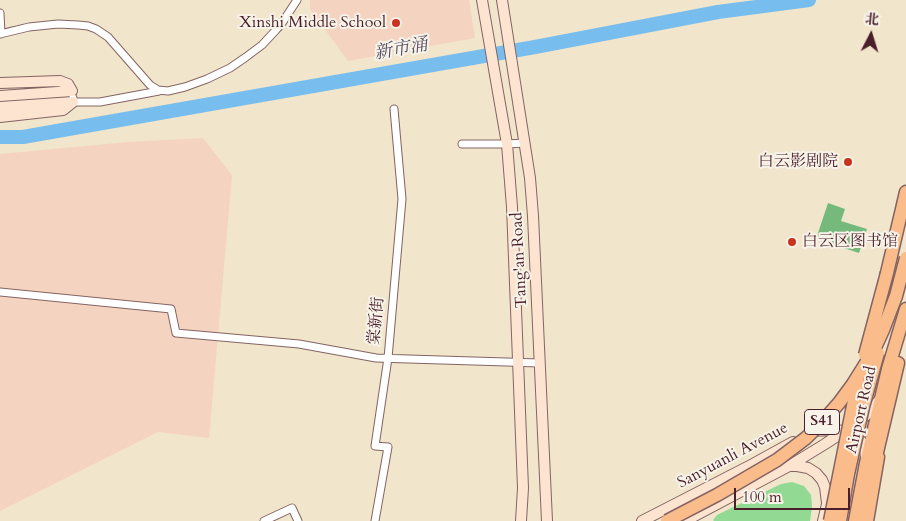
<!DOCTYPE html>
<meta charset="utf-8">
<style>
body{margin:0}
#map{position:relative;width:906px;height:521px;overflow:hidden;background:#f1e5cb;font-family:Cardo,"Noto Serif SC",serif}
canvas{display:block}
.north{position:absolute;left:846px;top:10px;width:50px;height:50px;-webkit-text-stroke:4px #f7f3e8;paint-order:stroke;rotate:5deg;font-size:14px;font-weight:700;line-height:20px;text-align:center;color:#4a1f2b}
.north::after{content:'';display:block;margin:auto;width:18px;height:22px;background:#4a1f2b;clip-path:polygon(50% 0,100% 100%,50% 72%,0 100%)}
.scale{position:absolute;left:734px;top:488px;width:116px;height:22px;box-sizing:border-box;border:2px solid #4a1f2b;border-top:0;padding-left:6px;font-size:15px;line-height:18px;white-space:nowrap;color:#4a1f2b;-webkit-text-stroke:4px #f7f3e8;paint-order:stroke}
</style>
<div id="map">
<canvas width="906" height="521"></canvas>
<div class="north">北</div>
<div class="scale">100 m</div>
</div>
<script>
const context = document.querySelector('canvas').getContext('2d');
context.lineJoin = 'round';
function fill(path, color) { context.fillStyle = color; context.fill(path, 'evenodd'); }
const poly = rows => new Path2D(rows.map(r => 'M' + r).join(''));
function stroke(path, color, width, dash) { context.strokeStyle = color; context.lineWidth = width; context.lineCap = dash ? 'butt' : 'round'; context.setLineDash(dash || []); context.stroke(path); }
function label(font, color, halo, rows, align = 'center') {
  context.font = font + ' Cardo,"Noto Serif SC",serif'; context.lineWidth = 4; context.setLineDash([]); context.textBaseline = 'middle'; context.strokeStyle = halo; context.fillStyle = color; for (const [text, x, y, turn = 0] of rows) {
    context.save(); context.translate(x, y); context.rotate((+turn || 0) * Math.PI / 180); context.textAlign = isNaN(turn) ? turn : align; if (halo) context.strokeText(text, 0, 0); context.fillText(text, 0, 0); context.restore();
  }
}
fill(poly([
 [310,0,469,0,475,38,348,61,310,9],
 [203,138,232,175,209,438,158,432,0,511,0,154,128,142]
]), '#f4d3c0');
fill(poly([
 [792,482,804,486,811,495,812,507,810,521,714,521,713,520,717,515,781,484]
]), '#92d993');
fill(poly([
 [828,203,845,209,841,221,867,229,859,253,816,239]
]), '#75b97d');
stroke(poly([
 [0,137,23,137,535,47,718,12,809,0]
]), '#77bdee', 14);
const street = poly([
 [0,13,1,34],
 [0,34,29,27,58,24,78,25,88,26,96,29,108,37,150,85,158,90,168,91,185,87,207,79,230,68,246,57,262,45,276,30,282,23,297,0],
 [73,98,73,102,100,102,159,91],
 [462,144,507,144,525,143],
 [0,292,171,309,176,333,299,344,376,358,539,363],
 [264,521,292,508,298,521],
 [375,521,388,447,375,446,388,358,402,199,394,109]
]);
const secondary = poly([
 [482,0,507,144,512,207,523,488,521,521],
 [502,0,530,178,533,216,547,521],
 [0,83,60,81,68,84,72,91,0,96],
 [0,107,73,102],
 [0,117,63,110,73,102],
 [810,431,832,430,846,431,855,434,864,445,866,457],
 [789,466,797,466,808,468,816,473,822,480,825,487,827,503],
 [642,521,753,464,793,442],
 [685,521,789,466,825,444,857,423,870,412,880,399],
 [823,521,829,496]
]);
const highway = poly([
 [887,273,906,192],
 [874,465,898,363],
 [855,521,866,463,888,369,906,309],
 [867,521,878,457]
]);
stroke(street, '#846463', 9);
stroke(secondary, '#846463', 12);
stroke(highway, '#846463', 15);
stroke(street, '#fff', 7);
stroke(secondary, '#fde4d1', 10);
stroke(highway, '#fabc8b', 12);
const highwayBridge = poly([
 [865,355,887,273],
 [667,521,717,495,777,460,806,438,824,420,839,403,853,384,873,352,883,330,896,296,906,258],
 [830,521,858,381],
 [840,521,848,474,863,407,878,353]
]);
stroke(highwayBridge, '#846463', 15, []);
stroke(highwayBridge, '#fabc8b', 12);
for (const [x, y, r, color] of [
 [396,23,5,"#c8321e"],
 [848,162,5,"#c8321e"],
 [792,242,5,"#c8321e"]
]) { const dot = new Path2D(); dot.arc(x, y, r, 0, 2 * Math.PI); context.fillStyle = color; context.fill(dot); stroke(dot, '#f7f3e8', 2); }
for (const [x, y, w] of [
 [822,422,35]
]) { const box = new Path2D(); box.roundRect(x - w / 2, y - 12.5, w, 25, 4); context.fillStyle = '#f7f3e8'; context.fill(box); stroke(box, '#4a1f2b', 1); }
label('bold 15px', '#4a1f2b', null, [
 ["S41",822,422]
]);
label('16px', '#4a1f2b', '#f7f3e8', [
 ["Xinshi Middle School",386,23],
 ["白云影剧院",838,162],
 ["白云区图书馆",802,242,"left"]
], 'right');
label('16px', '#4a1f2b', '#f7f3e8', [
 ["Tang'an Road",520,260,-93],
 ["棠新街",377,321,-85],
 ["Airport Road",862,410,-77],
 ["Sanyuanli Avenue",733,456,-28]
]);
label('italic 18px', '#584e66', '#f7f3e8', [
 ["新市涌",401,50,-10]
]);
</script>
